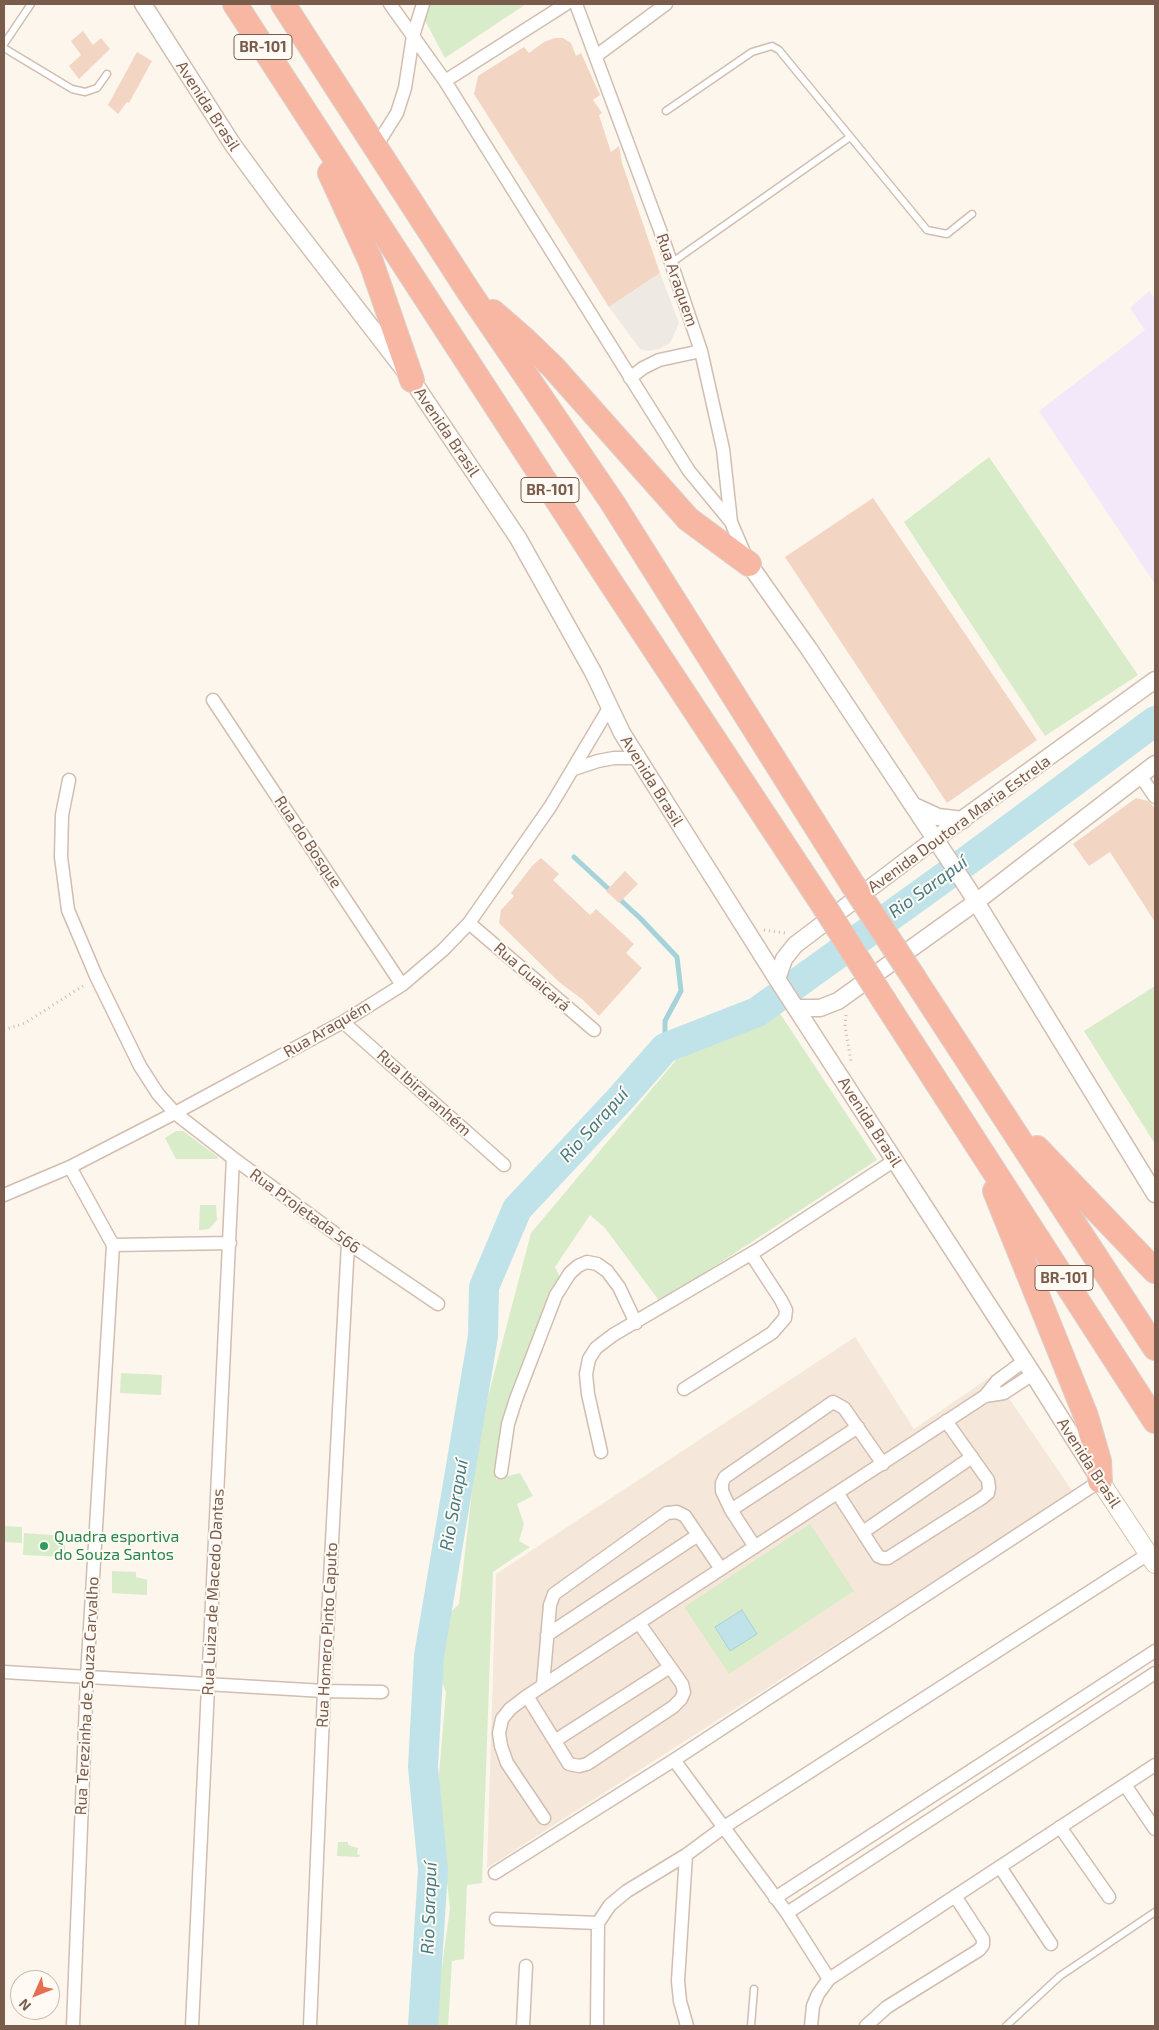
<!DOCTYPE html>
<meta charset="utf-8">
<style>
body{margin:0}
#map{position:relative;width:1159px;height:2030px;overflow:hidden;background:#fdf6ec;font-family:"Exo 2",sans-serif}
canvas{display:block}
.frame{position:absolute;inset:0;border:5px solid #7a5c4d;pointer-events:none}
.north{position:absolute;left:10px;top:1970px;width:50px;height:50px;box-sizing:border-box;background:#fffaf3;border:1px solid #cabbb1;border-radius:50%;rotate:226deg;font-size:14px;font-weight:700;line-height:20px;text-align:center;color:#7a5c4d}
.north::after{content:'';display:block;margin:auto;width:18px;height:22px;background:#e76f51;clip-path:polygon(50% 0,100% 100%,50% 72%,0 100%)}
</style>
<div id="map">
<canvas width="1159" height="2030"></canvas>
<div class="frame"></div>
<div class="north">N</div>
</div>
<script>
const context = document.querySelector('canvas').getContext('2d');
context.lineJoin = 'round';
function fill(path, color) { context.fillStyle = color; context.fill(path, 'evenodd'); }
const poly = rows => new Path2D(rows.map(r => 'M' + r).join(''));
function stroke(path, color, width, dash) { context.strokeStyle = color; context.lineWidth = width; context.lineCap = dash ? 'butt' : 'round'; context.setLineDash(dash || []); context.stroke(path); }
function label(font, color, halo, rows, align = 'center') {
  context.font = font + ' "Exo 2",sans-serif'; context.lineWidth = 4; context.setLineDash([]); context.textBaseline = 'middle'; context.strokeStyle = halo; context.fillStyle = color; for (const [text, x, y, turn = 0] of rows) {
    context.save(); context.translate(x, y); context.rotate((+turn || 0) * Math.PI / 180); context.textAlign = isNaN(turn) ? turn : align; if (halo) context.strokeText(text, 0, 0); context.fillText(text, 0, 0); context.restore();
  }
}
fill(poly([
 [855,1337,914,1429,993,1375,1073,1492,487,1868,496,1574]
]), '#f5e8da');
fill(poly([
 [660,273,679,323,670,343,659,349,648,351,640,349,609,307]
]), '#efe9e4');
fill(poly([
 [1149,291,1155,299,1155,584,1039,411,1145,330,1130,308]
]), '#f3e8fa');
fill(poly([
 [427,4,526,4,445,58,422,15],
 [989,457,1138,675,1045,736,904,522],
 [1155,986,1155,1144,1084,1031],
 [775,1006,877,1160,660,1302,605,1228,590,1215,555,1267,560,1277,497,1447,496,1479,520,1473,533,1496,517,1504,524,1524,519,1541,530,1547,493,1572,482,1883,467,1885,464,1959,452,1961,448,2026,434,2026,450,1908,437,1798,446,1692,435,1666,443,1620,459,1604,479,1431,531,1233,687,1047,762,1017],
 [176,1131,183,1131,218,1157,218,1159,176,1159,165,1138],
 [200,1205,216,1205,217,1220,209,1229,199,1230],
 [121,1373,162,1375,161,1395,120,1393],
 [810,1524,854,1591,729,1674,684,1607],
 [4,1526,22,1527,22,1543,4,1542],
 [24,1533,65,1536,65,1557,23,1555],
 [112,1571,136,1572,136,1577,147,1580,147,1595,112,1593],
 [338,1842,348,1842,348,1845,358,1848,357,1854,360,1855,359,1857,337,1856]
]), '#d8ecc9');
const water = poly([
 [742,1610,757,1634,730,1651,715,1627,742,1610]
]);
fill(water, '#bfe3e8');
stroke(water, '#a5d3da', 1);
stroke(poly([
 [574,857,640,918,677,957,681,991,665,1021,665,1048]
]), '#a5d3da', 5);
stroke(poly([
 [423,2026,433,1870,423,1767,429,1656,483,1336,484,1287,517,1209,622,1097,665,1048,757,1012,971,858,1155,721]
]), '#bfe3e8', 30);
fill(poly([
 [83,31,93,45,101,38,110,49,79,79,69,66,81,55,71,41],
 [555,38,563,38,571,43,576,56,581,53,600,95,593,100,602,113,599,115,611,152,619,146,622,163,660,273,609,307,474,94,478,76,524,47,529,53,544,42],
 [137,52,152,61,129,103,127,102,118,114,108,105],
 [873,498,1037,740,947,803,785,557],
 [1136,798,1148,801,1155,808,1155,922,1110,852,1089,866,1073,844],
 [541,858,559,874,553,880,590,915,596,909,634,944,626,953,642,968,599,1016,583,1000,559,982,499,923,501,910,514,896,511,893,532,866],
 [625,871,638,884,619,903,606,891]
]), '#f3d5c3');
const service = poly([
 [4,44,31,4],
 [4,48,72,89,85,92,97,88,107,74],
 [666,111,752,52,772,46,779,50,927,230,947,234,972,214],
 [671,263,850,137],
 [751,2026,754,1989],
 [1006,2026,1060,1976,1155,1912]
]);
const minor = poly([
 [390,4,445,81,689,471,731,522],
 [576,4,660,230,701,351,723,449,731,522,746,557],
 [596,56,666,4],
 [445,81,566,4],
 [375,148,397,113,405,88,413,36,423,4],
 [630,378,643,368,659,360,701,351],
 [213,700,402,985],
 [574,769,598,761,614,758,637,758],
 [1140,775,1155,797],
 [69,780,62,815,61,857,68,910,96,976,140,1066,158,1094,175,1113,233,1158,348,1243,438,1304],
 [469,923,594,1030],
 [343,1022,504,1165],
 [70,1167,113,1245,87,1677,73,2026],
 [4,1195,70,1167,175,1113,343,1022,402,985,443,950,469,923,550,807,609,708],
 [113,1245,230,1243],
 [684,1389,772,1333,785,1318,786,1310,781,1300,751,1254],
 [985,1396,1004,1393,1033,1374],
 [601,1452,588,1394,586,1374,589,1359,596,1348,613,1335,759,1249,895,1160],
 [501,1472,508,1424,516,1399,556,1295,570,1273,578,1266,587,1262,597,1264,607,1271,619,1287,636,1323],
 [838,1494,878,1556,883,1558,888,1558,982,1498,988,1493,989,1488,988,1480,946,1421],
 [731,1510,858,1427],
 [863,1532,972,1457],
 [755,1547,731,1510,722,1491,722,1483,725,1477,833,1402,844,1408,883,1464],
 [547,1635,698,1535],
 [4,1672,324,1691,382,1692],
 [543,1685,550,1605,554,1594,667,1513,677,1512,685,1516,721,1569],
 [527,1696,569,1764,579,1766,587,1764,673,1707,681,1699,684,1692,682,1684,639,1623],
 [556,1740,670,1667],
 [674,1760,787,1913,829,1979],
 [1125,1785,1155,1829],
 [544,1818,507,1763,501,1746,499,1733,502,1719,510,1709,527,1696,985,1396,997,1381,1024,1361],
 [1060,1827,1109,1897],
 [686,1855,678,1981,680,2001,687,2026],
 [1000,1867,1051,1944],
 [495,1873,674,1760,1100,1481],
 [775,1898,1155,1651],
 [787,1913,1155,1673],
 [496,1919,598,1923],
 [192,2026,233,1158],
 [310,2026,324,1691,348,1243],
 [523,2026,526,1966],
 [597,2026,598,1923,610,1905,627,1891,686,1855,724,1827,1142,1558],
 [811,2026,813,2006,818,1994,829,1979,1155,1765],
 [866,2026,887,2007,979,1950,983,1945,983,1939,955,1896]
]);
const tertiary = poly([
 [143,4,233,145,280,209,412,380,518,538,593,672,622,733,777,979,1033,1374,1098,1477],
 [749,564,809,649,967,887,1155,1194],
 [914,806,938,817,963,820],
 [777,979,784,959,795,945,935,839,1155,680],
 [796,1008,820,1008,838,1001,976,902,1155,764]
]);
const secondary = poly([
 [1100,1481,1155,1564]
]);
const motorway = poly([
 [235,4,613,586,824,906],
 [283,4,469,292,612,502,853,885],
 [330,173,371,262,412,380],
 [493,312,524,339,553,367,688,519,749,564],
 [914,978,1155,1348],
 [885,1002,1155,1421],
 [1037,1148,1155,1271],
 [995,1191,1086,1416,1099,1461,1100,1481]
]);
stroke(service, '#d1beb0', 9);
stroke(minor, '#d1beb0', 15);
stroke(tertiary, '#d1beb0', 19);
stroke(secondary, '#d6c0b0', 20);
stroke(motorway, '#dad1cd', 26);
stroke(poly([
 [764,930,785,933],
 [846,1015,845,1026,851,1061],
 [4,1030,25,1023,86,984]
]), '#d9b8a5', 3, [1, 4]);
stroke(service, '#fff', 6);
stroke(minor, '#fff', 12);
stroke(tertiary, '#fff', 16);
stroke(secondary, '#fff', 18);
stroke(motorway, '#f7b7a3', 24);
const motorwayBridge = poly([
 [853,885,914,978],
 [824,906,885,1002]
]);
stroke(motorwayBridge, '#dad1cd', 26, []);
stroke(motorwayBridge, '#f7b7a3', 24);
for (const [x, y, r, color] of [
 [44,1546,5,"#2e9e5b"]
]) { const dot = new Path2D(); dot.arc(x, y, r, 0, 2 * Math.PI); context.fillStyle = color; context.fill(dot); stroke(dot, '#fffaf3', 2); }
for (const [x, y, w] of [
 [263,47,58],
 [550,490,58],
 [1064,1278,58]
]) { const box = new Path2D(); box.roundRect(x - w / 2, y - 12.5, w, 25, 4); context.fillStyle = '#fffaf3'; context.fill(box); stroke(box, '#7a5c4d', 1); }
label('bold 15px', '#7a5c4d', null, [
 ["BR-101",263,47],
 ["BR-101",550,490],
 ["BR-101",1064,1278]
]);
label('16px', '#7a5c4d', '#fffaf3', [
 ["Avenida Brasil",208,106,57],
 ["Rua Araquem",677,280,71],
 ["Avenida Brasil",447,432,56],
 ["Avenida Brasil",652,781,58],
 ["Avenida Doutora Maria Estrela",959,824,-36],
 ["Rua do Bosque",308,842,56],
 ["Rua Guaicará",532,977,41],
 ["Rua Araquém",327,1029,-30],
 ["Rua Ibiraranhém",424,1093,42],
 ["Avenida Brasil",870,1122,57],
 ["Rua Projetada 566",305,1211,36],
 ["Avenida Brasil",1089,1463,57],
 ["Rua Luiza de Macedo Dantas",213,1592,-87],
 ["Rua Homero Pinto Caputo",327,1635,-87],
 ["Rua Terezinha de Souza Carvalho",87,1696,-87]
]);
label('16px', '#27864d', '#fffaf3', [
 ["Quadra esportiva",54,1537],
 ["do Souza Santos",54,1555]
], 'left');
label('italic 18px', '#437c86', '#fffaf3', [
 ["Rio Sarapuí",928,887,-36],
 ["Rio Sarapuí",594,1125,-48],
 ["Rio Sarapuí",454,1505,-80],
 ["Rio Sarapuí",429,1908,-88]
]);
</script>
